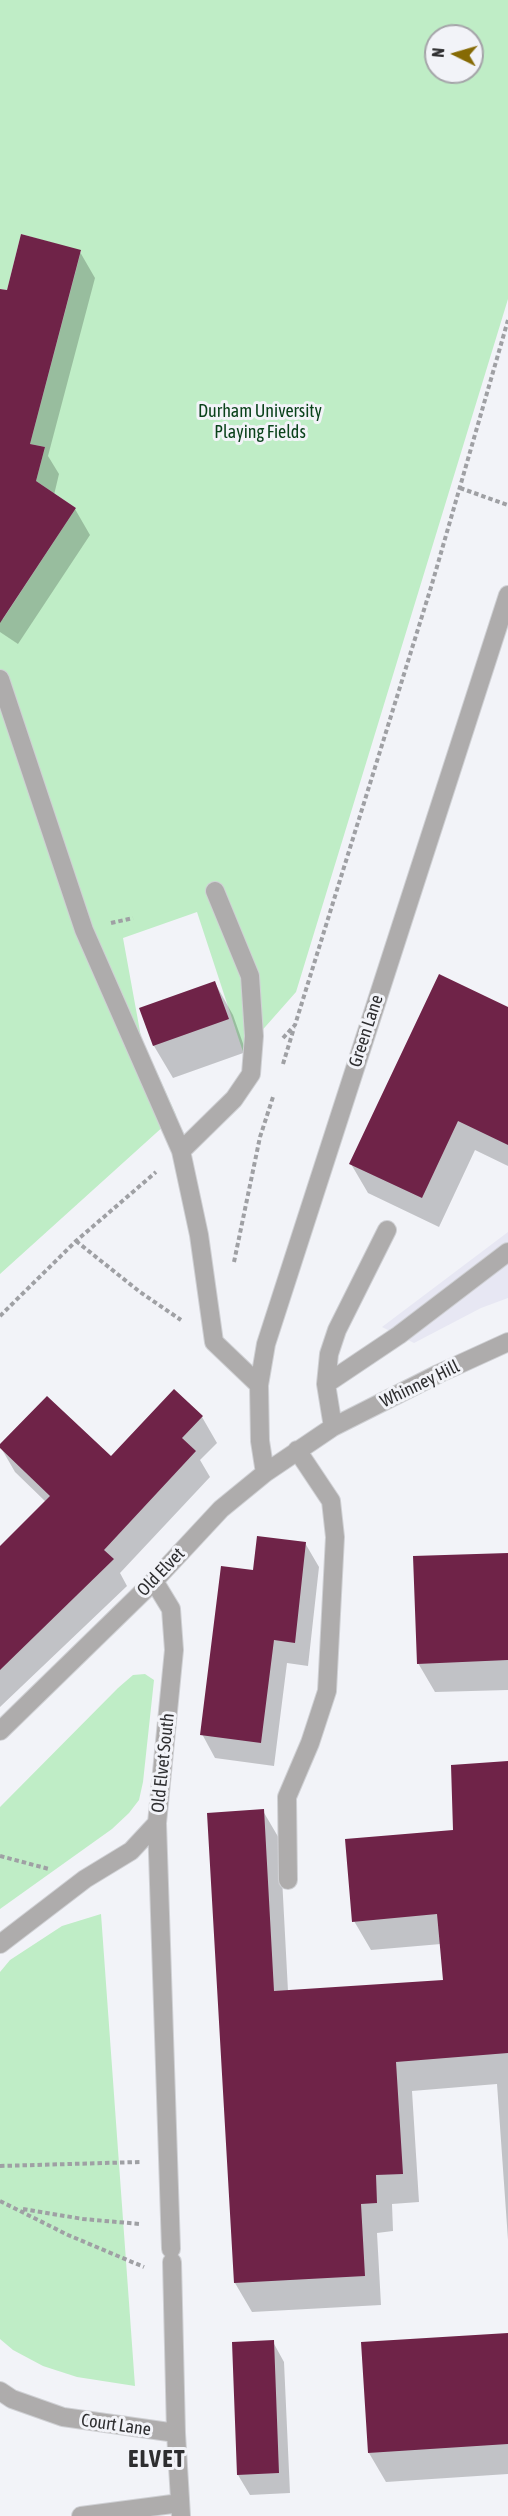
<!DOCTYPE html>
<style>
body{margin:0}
#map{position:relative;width:508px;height:2516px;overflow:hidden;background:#f2f3f8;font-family:"Asap Condensed",sans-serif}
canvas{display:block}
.north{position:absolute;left:424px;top:24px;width:60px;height:60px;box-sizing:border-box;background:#f2f3f8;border:2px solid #a4a4a8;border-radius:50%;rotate:275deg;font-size:16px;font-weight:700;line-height:24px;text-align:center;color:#2e2e30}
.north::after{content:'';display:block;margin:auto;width:21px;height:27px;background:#866a05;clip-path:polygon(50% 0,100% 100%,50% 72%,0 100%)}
</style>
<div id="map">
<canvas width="508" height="2516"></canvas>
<div class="north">N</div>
</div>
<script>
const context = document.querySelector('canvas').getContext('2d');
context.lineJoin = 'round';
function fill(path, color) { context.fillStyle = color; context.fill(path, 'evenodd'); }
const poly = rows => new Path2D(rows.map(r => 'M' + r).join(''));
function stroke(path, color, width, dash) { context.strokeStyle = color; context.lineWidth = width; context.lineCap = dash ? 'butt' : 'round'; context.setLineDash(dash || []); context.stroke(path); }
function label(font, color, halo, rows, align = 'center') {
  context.font = font + ' "Asap Condensed",sans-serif'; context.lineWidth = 6; context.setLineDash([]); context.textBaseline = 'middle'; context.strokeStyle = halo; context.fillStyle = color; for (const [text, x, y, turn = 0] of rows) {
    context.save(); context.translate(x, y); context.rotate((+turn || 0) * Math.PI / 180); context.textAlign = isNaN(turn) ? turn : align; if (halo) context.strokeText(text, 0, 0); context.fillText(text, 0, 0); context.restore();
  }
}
fill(poly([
 [508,1232,508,1298,481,1308,414,1343,382,1327]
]), '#e7e7f3');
fill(poly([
 [0,0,508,0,508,299,296,992,243,1052,197,912,123,938,141,1037,176,1115,0,1274,0,618,3,619,76,508,36,481,45,447,30,444,81,251,21,234,7,290,0,289],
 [436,36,472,36,472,72,436,72],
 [145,1674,154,1680,143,1782,139,1800,129,1813,112,1829,0,1909,0,1807,118,1688,133,1675],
 [101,1914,135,2386,77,2377,43,2366,13,2350,0,2339,0,1972,10,1960,62,1926]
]), '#bfedc6');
fill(poly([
 [80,252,95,278,48,456,59,474,54,495,75,509,90,535,18,644,0,632,0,290,8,292],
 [215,983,233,1015,246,1052,173,1078,154,1046,141,1009],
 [508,1008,508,1166,475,1150,439,1227,368,1193,351,1164],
 [174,1391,202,1417,217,1443,200,1460,210,1477,120,1573,127,1586,0,1707,0,1572,46,1502,15,1472,0,1446,111,1458],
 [305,1543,319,1567,308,1666,287,1663,274,1766,215,1758,202,1734,254,1571],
 [508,1554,508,1690,435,1692,418,1663],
 [508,1763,508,2240,497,2084,412,2091,419,2202,392,2204,393,2231,377,2233,381,2305,252,2312,235,2283,209,1814,263,1811,280,1840,288,1991,444,1981,441,1944,371,1950,354,1921,455,1832],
 [508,2334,508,2474,386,2482,369,2453,363,2344],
 [273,2342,284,2362,290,2493,250,2495,238,2475]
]), '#0003');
fill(poly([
 [21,234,81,250,30,444,45,447,36,481,76,508,0,623,0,289,7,290],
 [439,974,508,1007,508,1145,458,1121,422,1198,349,1164],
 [215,981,229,1019,153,1046,139,1008],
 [174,1389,203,1416,182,1438,196,1451,104,1550,114,1559,0,1670,0,1546,50,1496,0,1448,0,1444,47,1396,111,1456],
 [257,1536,306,1542,295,1643,274,1640,261,1743,200,1735,221,1566,253,1570],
 [508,1553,508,1660,417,1664,413,1556],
 [508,1761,508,2053,396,2062,403,2174,376,2175,377,2203,361,2204,365,2276,234,2283,207,1813,264,1809,274,1991,443,1980,437,1914,352,1922,345,1839,453,1830,451,1765],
 [508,2333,508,2444,368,2453,361,2342],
 [274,2340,279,2473,237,2475,232,2342]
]), '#6f2348');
const minor = poly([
 [0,679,84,930,181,1151,199,1235,214,1342,259,1385],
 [181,1151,234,1099,251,1074,254,1036,250,976,215,891],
 [326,1384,399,1335,508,1252],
 [333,1427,326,1384,329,1354,337,1330,387,1230],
 [265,1473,260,1441,259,1385,266,1344,508,595],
 [0,1731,154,1581,221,1509,265,1473,333,1427,438,1374,508,1342],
 [157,1823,171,2249],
 [288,1880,287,1797,310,1743,327,1691,335,1537,331,1501,297,1450],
 [0,1944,85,1879,131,1851,157,1823,174,1650,171,1609,154,1581],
 [172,2262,176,2433],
 [0,2391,12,2399,63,2417,176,2433,181,2516],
 [81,2516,180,2503]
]);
stroke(minor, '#cfd0d4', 20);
stroke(poly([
 [460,488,508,505],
 [111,923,133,918],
 [283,1038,295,1025,432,584,508,320],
 [283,1064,294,1028],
 [76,1241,140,1292,181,1320],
 [234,1262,260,1137,273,1097],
 [0,1316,76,1241,156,1172],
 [0,1856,49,1869],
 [0,2166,140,2162],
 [0,2201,68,2235,144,2267],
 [23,2209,83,2219,140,2224]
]), '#9fa0a4', 4, [4.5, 3]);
stroke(minor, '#aeacac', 18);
label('18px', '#0a421b', '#f2f3f8', [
 ["Durham University",260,411],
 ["Playing Fields",260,432]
]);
label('18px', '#2e2e30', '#f2f3f8', [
 ["Green Lane",366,1031,-72],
 ["Whinney Hill",420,1384,-26],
 ["Old Elvet",161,1572,-46],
 ["Old Elvet South",163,1763,-84],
 ["Court Lane",116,2425,8]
]);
context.letterSpacing = '1.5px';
label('bold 24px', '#2e2e30', '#f2f3f8', [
 ["ELVET",157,2459]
]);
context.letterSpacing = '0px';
</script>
